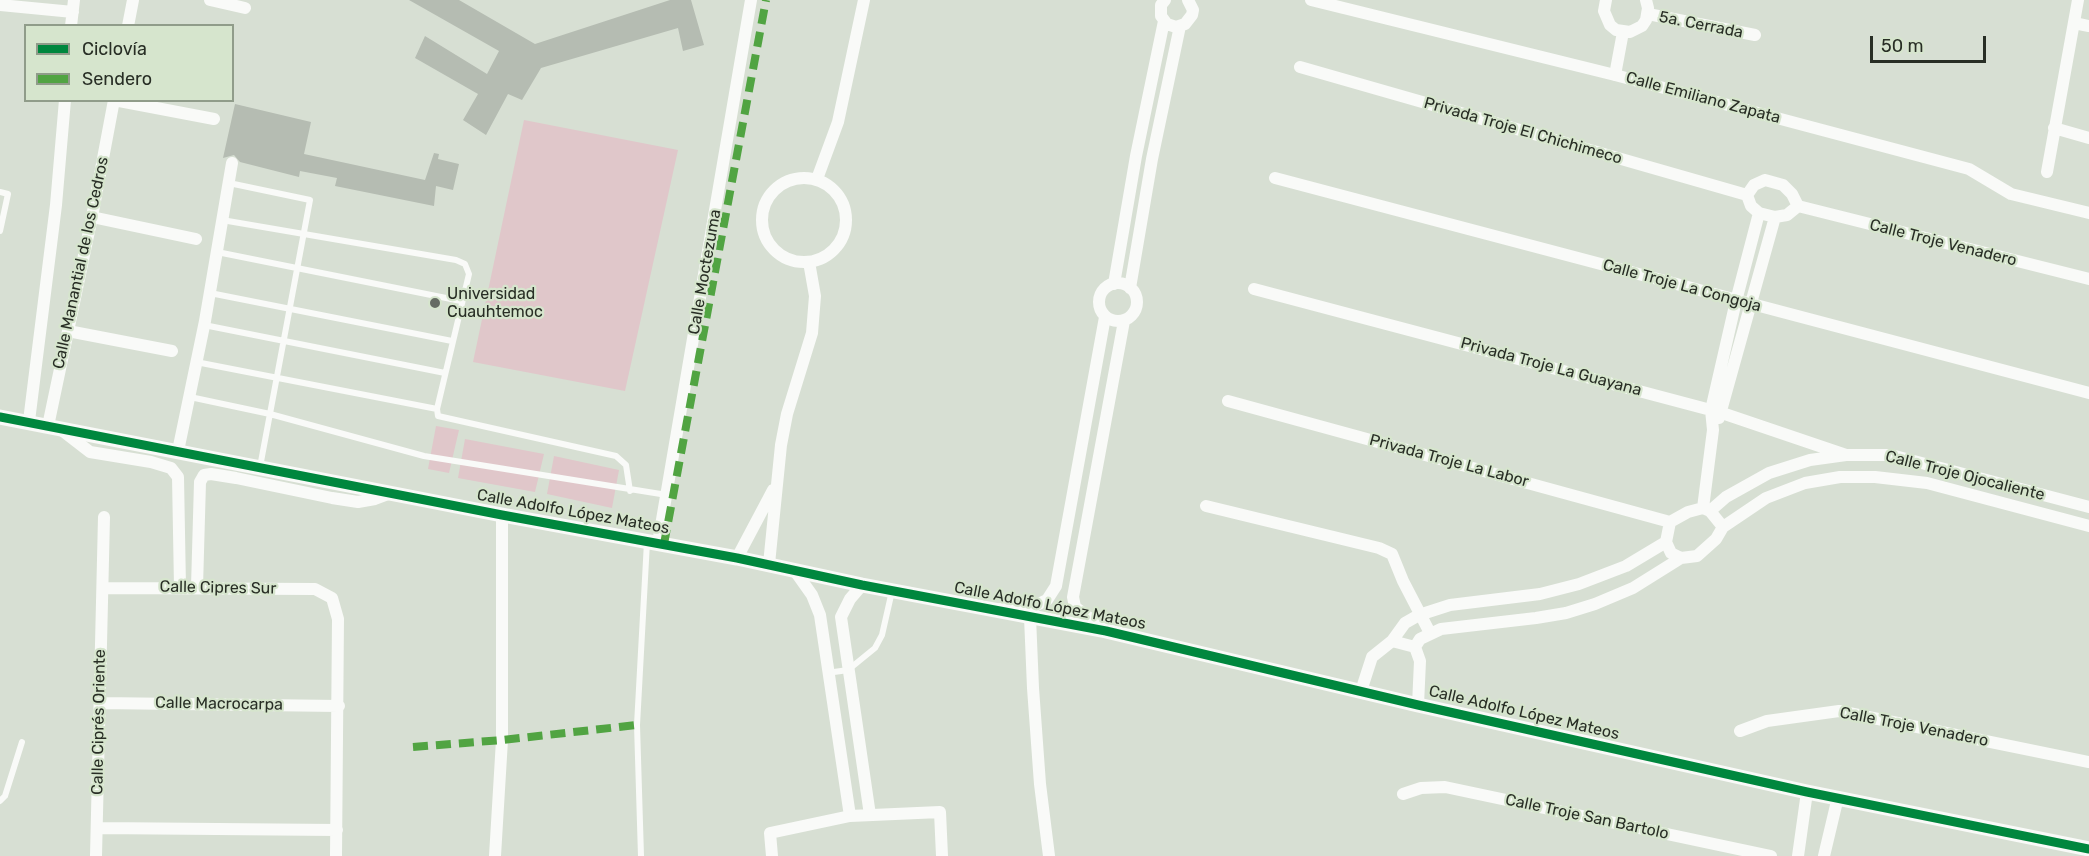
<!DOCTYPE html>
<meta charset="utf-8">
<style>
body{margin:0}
#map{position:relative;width:2089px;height:856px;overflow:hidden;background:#d7dfd3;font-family:Rubik,sans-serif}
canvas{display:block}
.legend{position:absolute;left:24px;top:24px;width:210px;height:78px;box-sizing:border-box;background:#d6e5cd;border:2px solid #909c8a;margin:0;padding:8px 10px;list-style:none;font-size:18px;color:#282e25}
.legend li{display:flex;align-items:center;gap:12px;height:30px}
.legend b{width:30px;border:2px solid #909c8a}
.scale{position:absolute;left:1870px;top:36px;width:116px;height:27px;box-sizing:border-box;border:3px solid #282e25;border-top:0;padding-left:8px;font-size:18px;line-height:21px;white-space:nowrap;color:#282e25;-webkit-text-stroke:4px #d6e5cd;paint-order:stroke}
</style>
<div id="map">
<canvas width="2089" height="856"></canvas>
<ul class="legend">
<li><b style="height:8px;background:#00873e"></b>Ciclovía</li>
<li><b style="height:8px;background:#51a442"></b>Sendero</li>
</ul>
<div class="scale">50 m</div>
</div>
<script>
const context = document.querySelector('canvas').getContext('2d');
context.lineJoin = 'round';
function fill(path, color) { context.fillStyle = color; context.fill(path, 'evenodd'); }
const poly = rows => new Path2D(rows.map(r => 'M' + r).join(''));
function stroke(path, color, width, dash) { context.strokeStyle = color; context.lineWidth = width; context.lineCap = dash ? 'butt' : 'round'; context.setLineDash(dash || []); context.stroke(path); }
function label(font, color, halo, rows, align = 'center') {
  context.font = font + ' Rubik,sans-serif'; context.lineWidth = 4.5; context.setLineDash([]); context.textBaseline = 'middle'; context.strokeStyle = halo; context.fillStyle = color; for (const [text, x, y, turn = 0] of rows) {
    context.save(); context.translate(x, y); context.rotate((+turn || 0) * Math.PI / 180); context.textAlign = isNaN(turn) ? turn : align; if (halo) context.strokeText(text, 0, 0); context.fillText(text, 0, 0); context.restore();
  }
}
fill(poly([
 [524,120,678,150,625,391,473,362],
 [436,426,459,430,449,473,428,469],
 [465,439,544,454,535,492,458,478],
 [554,456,619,470,612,508,547,494]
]), '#e0c7ca');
fill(poly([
 [409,0,459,0,535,44,670,0,691,0,704,45,683,51,678,28,541,68,522,100,508,94,486,135,463,120,478,94,415,58,425,36,487,74,499,51],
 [235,104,311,122,304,154,425,180,434,153,439,154,438,159,459,164,453,190,436,186,434,206,335,186,337,178,300,171,299,177,240,162,234,155,223,158]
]), '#b5bcb2');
stroke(poly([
 [229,183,310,200,260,467],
 [0,192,8,194,0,231],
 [222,220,456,260,465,264,469,274,437,409,438,416,616,456,626,465,630,491],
 [217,252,461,301],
 [210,293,452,341],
 [204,325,445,373],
 [196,362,437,409],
 [190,397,270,414,424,456,667,495],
 [827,673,848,670,875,648,882,635,892,591],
 [0,801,5,796,22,742],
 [641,856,637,725,647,542]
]), '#f9faf8', 6);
stroke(poly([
 [210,0,245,8],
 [1165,0,1161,5,1161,16,1167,24,1176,27,1185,24,1192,15,1193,10,1188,0],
 [1311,0,1615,75,1969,169,2011,194,2089,213],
 [1606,0,1604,11,1610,25,1616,30,1630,32,1642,26,1646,20,1648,8,1646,0],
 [0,5,73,12],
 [1648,14,1755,35],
 [2074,23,2089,26],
 [71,26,74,0],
 [128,26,133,0],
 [1300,67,1747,195],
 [1615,75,1623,32],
 [114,100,214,119],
 [2054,128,2089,138],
 [2047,172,2078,0],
 '762 220a42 42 0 1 1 84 0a42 42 0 1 1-84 0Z',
 [1275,178,2089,393],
 [817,179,838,122,864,0],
 [1765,180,1783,185,1792,194,1798,206,1787,215,1775,217,1759,213,1751,206,1747,195,1754,185,1765,180],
 [1798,206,2089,279],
 [92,217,196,239],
 '1099 302a19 19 0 1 1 38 0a19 19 0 1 1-38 0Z',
 [1114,284,1136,156,1164,21],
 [1130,288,1152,159,1180,26],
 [1254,289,1722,413,1846,455],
 [68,331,172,351],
 [1228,401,1670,522],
 [1719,418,1775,217],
 [29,421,56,205,65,100],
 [48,426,92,217,114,100],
 [59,428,90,452,151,462,171,468,178,477,180,587],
 [178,451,205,321,232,163],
 [1206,506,1379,548,1392,554,1403,581,1430,633],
 [1703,508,1713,430,1711,410,1736,301,1759,213],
 [1710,511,1726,497,1769,473,1810,460,1846,455,1891,455,2089,507],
 [1723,527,1710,511,1703,508,1688,512,1670,522,1666,542,1671,553,1681,558,1697,556,1716,539,1723,527,1766,498,1805,483,1840,477,1875,477,1927,483,2089,526],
 [658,543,751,0],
 [737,558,773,490],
 [769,564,781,445,787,414,812,333,815,296,809,262],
 [795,571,812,595,820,615,850,816],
 [862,585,850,599,841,617,870,815],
 [197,587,200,482,204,475,211,474,236,478,332,498,358,502,375,499,391,493],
 [103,588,315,589,332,598,338,619,336,856],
 [998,610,1014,605,1032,607,1047,600,1056,586,1105,317],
 [1030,617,1033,688,1040,784,1049,856],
 [1106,631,1075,607,1073,597,1124,321],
 [1392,641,1405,623,1419,615,1450,605,1540,594,1579,584,1626,566,1666,542],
 [1415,647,1420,639,1441,629,1536,618,1566,613,1595,604,1633,588,1681,558],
 [1361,691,1372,657,1392,641,1415,647,1420,661,1418,705],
 [100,703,339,706],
 [1740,731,1767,721,1839,711,2089,762],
 [1403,794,1421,788,1445,787,1771,856],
 [97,828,337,830],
 [96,856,104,517],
 [495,856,502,740,502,515],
 [772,856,770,833,850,816,940,812,942,856],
 [1798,856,1807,792],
 [1824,856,1838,797]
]), '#f9faf8', 12);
stroke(poly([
 [0,417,502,515,737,558,862,585,1106,631,1418,705,1807,792,2089,849]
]), '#f9faf8', 15);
stroke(poly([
 [664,544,766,0],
 [413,747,502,740,637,725]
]), '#51a442', 8, [15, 8]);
stroke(poly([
 [0,417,502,515,737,558,862,585,1106,631,1418,705,1807,792,2089,849]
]), '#00873e', 9);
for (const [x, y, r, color] of [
 [435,303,6,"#656c62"]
]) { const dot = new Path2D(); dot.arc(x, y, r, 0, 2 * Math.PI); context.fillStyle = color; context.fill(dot); stroke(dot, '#d6e5cd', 2); }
label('16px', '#282e25', '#d6e5cd', [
 ["5a. Cerrada",1701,25,11],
 ["Calle Emiliano Zapata",1703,98,15],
 ["Privada Troje El Chichimeco",1523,131,16],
 ["Calle Troje Venadero",1943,243,14],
 ["Calle Manantial de los Cedros",81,263,-78],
 ["Calle Moctezuma",705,272,-80],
 ["Calle Troje La Congoja",1682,286,15],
 ["Privada Troje La Guayana",1551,367,15],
 ["Privada Troje La Labor",1449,461,15],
 ["Calle Troje Ojocaliente",1965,476,14],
 ["Calle Adolfo López Mateos",573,512,10],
 ["Calle Cipres Sur",218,588,1],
 ["Calle Adolfo López Mateos",1050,606,11],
 ["Calle Macrocarpa",219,704,1],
 ["Calle Adolfo López Mateos",1524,713,13],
 ["Calle Ciprés Oriente",99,722,-89],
 ["Calle Troje Venadero",1914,727,11],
 ["Calle Troje San Bartolo",1587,817,12]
]);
label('16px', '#282e25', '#d6e5cd', [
 ["Universidad",447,294],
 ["Cuauhtemoc",447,312]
], 'left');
</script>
